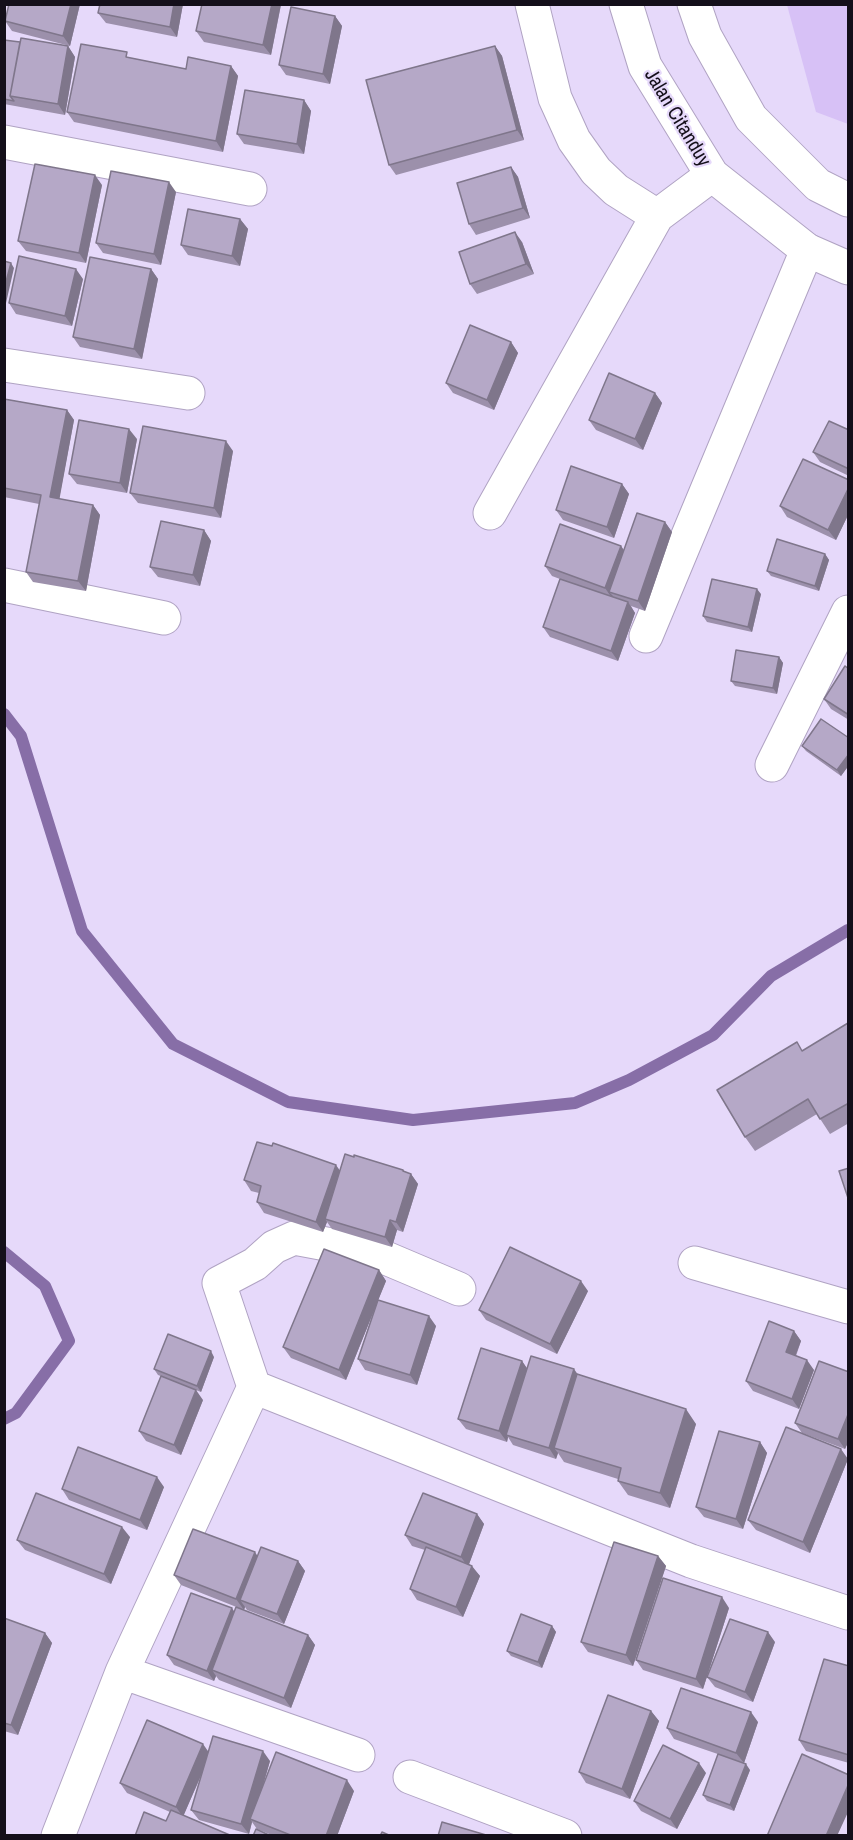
<!DOCTYPE html>
<style>
body{margin:0}
#map{position:relative;width:853px;height:1840px;overflow:hidden;background:#e6d9fa;font-family:"Archivo Narrow",sans-serif}
canvas{display:block}
.frame{position:absolute;inset:0;border:6px solid #140f1a;pointer-events:none}
</style>
<div id="map">
<canvas width="853" height="1840"></canvas>
<div class="frame"></div>
</div>
<script>
const context = document.querySelector('canvas').getContext('2d');
context.lineJoin = 'round';
function fill(path, color) { context.fillStyle = color; context.fill(path, 'evenodd'); }
const poly = rows => new Path2D(rows.map(r => 'M' + r).join(''));
function stroke(path, color, width, dash) { context.strokeStyle = color; context.lineWidth = width; context.lineCap = dash ? 'butt' : 'round'; context.setLineDash(dash || []); context.stroke(path); }
function label(font, color, halo, rows, align = 'center') {
  context.font = font + ' "Archivo Narrow",sans-serif'; context.lineWidth = 4.5; context.setLineDash([]); context.textBaseline = 'middle'; context.strokeStyle = halo; context.fillStyle = color; for (const [text, x, y, turn = 0] of rows) {
    context.save(); context.translate(x, y); context.rotate((+turn || 0) * Math.PI / 180); context.textAlign = isNaN(turn) ? turn : align; if (halo) context.strokeText(text, 0, 0); context.fillText(text, 0, 0); context.restore();
  }
}
fill(poly([
 [787,5,848,5,848,124,816,112]
]), '#d7c1f6');
stroke(poly([
 [4,714,21,736,82,931,173,1044,288,1102,413,1120,575,1103,629,1080,713,1035,771,976,848,930],
 [4,1252,45,1286,69,1341,16,1413,4,1419]
]), '#876ea7', 12);
const minor = poly([
 [532,4,555,98,574,140,596,171,616,190,657,216,712,175],
 [4,142,250,189],
 [4,365,188,393],
 [490,513,657,216],
 [4,585,164,618],
 [646,636,807,250],
 [772,765,848,612],
 [695,1263,848,1307],
 [254,1387,691,1561,848,1613],
 [122,1672,358,1755],
 [410,1777,565,1836],
 [58,1836,122,1672,254,1387,219,1283,255,1264,274,1247,294,1238,374,1253,459,1289]
]);
const major = poly([
 [626,4,645,66,712,175,807,250,848,268],
 [694,4,705,36,751,118,818,185,848,200]
]);
stroke(minor, '#b0a3c3', 35);
stroke(major, '#b0a3c3', 35);
stroke(minor, '#fff', 33);
stroke(major, '#fff', 33);
fill(poly([
 [80,4,70,46,12,31,5,21],
 [100,4,183,4,177,37,106,23,98,13],
 [281,5,271,55,204,42,196,31],
 [335,16,342,26,330,84,286,75,279,65],
 [4,40,20,42,68,46,75,57,65,115,4,104],
 [495,46,502,56,524,140,396,175,389,165],
 [131,58,186,69,231,66,238,76,223,152,74,122,67,112],
 [304,100,311,111,304,154,244,144,237,134],
 [511,167,518,177,530,218,476,235,469,224],
 [102,185,86,263,26,251,18,241],
 [176,192,161,265,103,253,96,243],
 [240,219,248,229,240,266,188,255,181,245],
 [522,242,534,274,477,294,470,284],
 [151,269,158,279,142,359,80,347,73,337],
 [83,279,72,326,16,314,9,303],
 [511,342,518,353,494,410,453,393,446,383],
 [655,393,662,403,643,450,596,430,589,420],
 [4,399,67,410,74,420,59,499,93,505,100,515,86,591,33,582,26,572,39,504,4,497],
 [849,430,849,476,820,462,813,452],
 [137,439,127,493,77,484,69,474],
 [233,451,221,518,138,503,130,493],
 [849,480,849,513,836,540,787,517,780,506],
 [622,484,629,494,614,538,563,520,556,510],
 [665,522,672,532,645,611,631,606,635,613,618,661,550,637,543,627,560,579,552,576,545,566,621,546,624,550],
 [204,530,211,541,200,586,158,577,150,567],
 [825,554,829,560,819,591,771,576,767,571],
 [761,594,752,632,707,622,703,616],
 [779,657,783,663,777,694,735,686,731,681],
 [849,669,849,720,831,709,824,699],
 [849,738,849,765,841,776,806,751,802,746],
 [848,1023,849,1123,830,1134,817,1114,755,1151,745,1137,803,1051],
 [354,1157,403,1170,405,1172,411,1174,418,1184,403,1232,397,1230,392,1247,332,1229,327,1222,323,1232,264,1213,257,1202,259,1193,251,1191,244,1180,340,1170],
 [379,1270,386,1281,378,1300,436,1326,417,1385,365,1370,358,1359,373,1313,346,1380,291,1358,283,1347],
 [588,1291,557,1354,486,1320,479,1310],
 [794,1331,801,1341,796,1356,814,1370,799,1409,753,1391,746,1381],
 [214,1357,201,1392,158,1375,154,1369],
 [522,1361,527,1369,578,1375,696,1424,670,1508,628,1495,618,1481,618,1479,564,1462,558,1453,556,1459,513,1445,508,1437,507,1442,466,1429,458,1419],
 [849,1372,849,1440,845,1449,802,1433,795,1423],
 [203,1400,181,1455,146,1441,139,1431],
 [760,1442,767,1453,743,1529,704,1517,696,1507],
 [848,1459,810,1553,756,1530,748,1520],
 [164,1487,147,1530,69,1500,62,1489],
 [477,1514,484,1524,469,1564,480,1576,463,1617,417,1600,410,1589,425,1550,412,1546,405,1535],
 [130,1537,111,1584,25,1550,17,1540],
 [257,1556,298,1561,305,1571,284,1624,247,1610,245,1607,244,1610,181,1585,174,1575],
 [658,1556,666,1566,633,1666,588,1652,581,1642],
 [729,1608,703,1689,643,1670,636,1660],
 [234,1612,308,1635,315,1645,291,1708,219,1680,216,1676,214,1681,174,1665,167,1655],
 [4,1618,45,1633,52,1643,18,1735,4,1731],
 [552,1626,556,1632,542,1668,511,1656,507,1651],
 [775,1642,753,1702,715,1687,707,1677],
 [849,1666,849,1763,806,1751,799,1740],
 [651,1711,659,1721,630,1799,586,1783,579,1772],
 [758,1722,744,1763,674,1739,667,1728],
 [208,1751,270,1761,262,1789,354,1791,337,1836,274,1836,257,1829,252,1822,249,1834,199,1820,191,1810,202,1774,183,1816,170,1812,127,1793,120,1783],
 [750,1770,734,1811,707,1801,703,1795],
 [706,1773,677,1829,641,1811,634,1801]
]), '#9c90ab');
fill(poly([
 [71,4,80,4,70,46,63,36],
 [174,4,183,4,177,37,170,27],
 [272,4,281,4,271,55,263,45],
 [335,16,342,26,330,84,323,74],
 [68,46,75,57,65,115,58,104],
 [495,46,502,56,524,140,517,130],
 [231,66,238,76,223,152,216,141],
 [304,100,311,111,304,154,297,144],
 [511,167,518,177,530,218,523,208],
 [95,175,102,185,86,263,79,253],
 [169,182,176,192,161,265,154,254],
 [240,219,248,229,240,266,232,256],
 [515,232,522,242,534,274,526,264],
 [11,263,14,268,6,303,4,300,4,289],
 [76,269,83,279,72,326,65,316],
 [151,269,158,279,142,359,134,349],
 [511,342,518,353,494,410,487,400],
 [655,393,662,403,643,450,635,439],
 [67,410,74,420,58,507,50,497],
 [129,429,137,439,127,493,120,483],
 [226,441,233,451,221,518,214,508],
 [622,484,629,494,614,538,607,527],
 [849,487,849,513,836,540,828,530],
 [93,505,100,515,86,591,78,581],
 [665,522,672,532,645,611,638,601],
 [204,530,211,541,200,586,193,575],
 [621,546,628,557,609,592,613,596,612,598,605,588],
 [825,554,829,560,819,591,815,586],
 [757,589,761,594,752,632,748,627],
 [628,602,635,613,618,661,611,651],
 [779,657,783,663,777,694,773,688],
 [849,754,849,765,841,776,837,770],
 [336,1165,343,1175,325,1219,327,1222,323,1232,316,1222],
 [403,1170,410,1178,411,1174,418,1184,403,1232,396,1222],
 [390,1220,397,1230,392,1247,385,1237],
 [379,1270,386,1281,346,1380,339,1370],
 [581,1281,588,1291,557,1354,550,1344],
 [429,1316,436,1326,417,1385,410,1375],
 [794,1331,801,1341,793,1362,786,1352],
 [211,1351,214,1357,201,1392,197,1386],
 [807,1360,814,1370,799,1409,792,1399],
 [522,1361,529,1371,506,1435,508,1437,507,1442,499,1431],
 [574,1369,581,1379,554,1448,558,1453,556,1459,549,1448],
 [196,1390,203,1400,181,1455,174,1445],
 [686,1409,696,1424,670,1508,660,1493],
 [849,1412,849,1440,845,1449,838,1439],
 [760,1442,767,1453,743,1529,736,1519],
 [841,1449,848,1459,810,1553,803,1542],
 [157,1477,164,1487,147,1530,140,1520],
 [477,1514,484,1524,468,1567,461,1557],
 [122,1527,130,1537,111,1584,104,1574],
 [255,1552,262,1563,240,1600,245,1607,244,1610,236,1599],
 [658,1556,666,1566,633,1666,626,1655],
 [298,1561,305,1571,284,1624,277,1614],
 [472,1566,480,1576,463,1617,456,1607],
 [722,1597,729,1608,703,1689,696,1679],
 [232,1608,239,1619,212,1670,216,1676,214,1681,207,1671],
 [552,1626,556,1632,542,1668,538,1662],
 [768,1632,775,1642,753,1702,745,1692],
 [45,1633,52,1643,18,1735,11,1725],
 [308,1635,315,1645,291,1708,284,1698],
 [651,1711,659,1721,630,1799,622,1789],
 [751,1712,758,1722,744,1763,736,1753],
 [203,1744,210,1754,183,1817,176,1807],
 [263,1751,270,1761,253,1820,250,1819,252,1822,249,1834,241,1824],
 [699,1763,706,1773,677,1829,670,1819],
 [746,1764,750,1770,734,1811,730,1805],
 [347,1780,354,1791,337,1836,326,1836],
 [849,1783,849,1810,837,1836,826,1836]
]), '#7f768b');
const building = poly([
 [9,4,71,4,63,36,5,21,9,4],
 [100,4,174,4,170,27,98,13,100,4],
 [202,4,272,4,263,45,196,31,202,4],
 [291,7,335,16,323,74,279,65,291,7],
 [21,38,68,46,58,104,10,96,21,38],
 [4,40,20,42,10,96,14,101,4,99,4,40],
 [81,44,127,52,126,57,186,69,188,57,231,66,216,141,67,112,81,44],
 [495,46,517,130,389,165,366,80,495,46],
 [245,90,304,100,297,144,237,134,245,90],
 [35,164,95,175,79,253,18,241,35,164],
 [511,167,523,208,469,224,457,183,511,167],
 [111,171,169,182,154,254,96,243,111,171],
 [188,209,240,219,232,256,181,245,188,209],
 [515,232,526,264,470,284,459,252,515,232],
 [19,256,76,269,65,316,9,303,19,256],
 [90,257,151,269,134,349,73,337,90,257],
 [4,261,11,263,4,289,4,261],
 [470,325,511,342,487,400,446,383,470,325],
 [609,373,655,393,635,439,589,420,609,373],
 [4,399,67,410,50,497,93,505,78,581,26,572,41,495,4,488,4,399],
 [79,420,129,429,120,483,69,474,79,420],
 [829,421,849,430,849,469,813,452,829,421],
 [143,426,226,441,214,508,130,493,143,426],
 [803,459,849,480,849,487,828,530,780,506,803,459],
 [571,466,622,484,607,527,556,510,571,466],
 [637,513,665,522,638,601,609,592,637,513],
 [161,521,204,530,193,575,150,567,161,521],
 [560,524,621,546,605,588,545,566,560,524],
 [777,539,825,554,815,586,767,571,777,539],
 [560,579,628,602,611,651,543,627,560,579],
 [712,579,757,589,748,627,703,616,712,579],
 [736,650,779,657,773,688,731,681,736,650],
 [845,666,849,669,849,715,824,699,845,666],
 [821,719,849,738,849,754,837,770,802,746,821,719],
 [848,1023,849,1103,820,1119,808,1099,745,1137,717,1090,797,1042,802,1051,848,1023],
 [257,1142,272,1146,273,1143,336,1165,316,1222,257,1202,261,1186,244,1180,257,1142],
 [345,1154,354,1157,354,1155,403,1170,403,1171,411,1174,396,1222,390,1220,385,1237,325,1219,345,1154],
 [849,1168,849,1201,839,1171,849,1168],
 [510,1247,581,1281,550,1344,479,1310,510,1247],
 [324,1249,379,1270,339,1370,283,1347,324,1249],
 [378,1300,429,1316,410,1375,358,1359,378,1300],
 [769,1321,794,1331,786,1352,807,1360,792,1399,746,1381,769,1321],
 [168,1334,211,1351,197,1386,154,1369,168,1334],
 [481,1348,522,1361,499,1431,458,1419,481,1348],
 [531,1356,574,1369,549,1448,506,1435,531,1356],
 [819,1361,849,1372,849,1412,838,1439,795,1423,819,1361],
 [577,1374,686,1409,660,1493,618,1481,621,1468,554,1448,577,1374],
 [161,1376,196,1390,174,1445,139,1431,161,1376],
 [786,1427,841,1449,803,1542,748,1520,786,1427],
 [719,1431,760,1442,736,1519,696,1507,719,1431],
 [78,1447,157,1477,140,1520,62,1489,78,1447],
 [36,1493,122,1527,104,1574,17,1540,36,1493],
 [423,1493,477,1514,461,1557,405,1535,423,1493],
 [193,1529,255,1552,236,1599,174,1575,193,1529],
 [614,1542,658,1556,626,1655,581,1642,614,1542],
 [261,1547,298,1561,277,1614,240,1600,261,1547],
 [426,1547,472,1566,456,1607,410,1589,426,1547],
 [663,1578,722,1597,696,1679,636,1660,663,1578],
 [191,1593,232,1608,207,1671,167,1655,191,1593],
 [236,1607,308,1635,284,1698,212,1670,236,1607],
 [521,1614,552,1626,538,1662,507,1651,521,1614],
 [4,1618,45,1633,11,1725,4,1723,4,1618],
 [730,1619,768,1632,745,1692,707,1677,730,1619],
 [824,1659,849,1666,849,1755,799,1740,824,1659],
 [681,1688,751,1712,736,1753,667,1728,681,1688],
 [608,1695,651,1711,622,1789,579,1772,608,1695],
 [147,1720,203,1744,176,1807,120,1783,147,1720],
 [213,1736,263,1751,241,1824,191,1810,213,1736],
 [663,1745,699,1763,670,1819,634,1801,663,1745],
 [276,1752,347,1780,326,1836,293,1836,250,1819,276,1752],
 [718,1754,746,1764,730,1805,703,1795,718,1754],
 [802,1754,849,1775,849,1783,826,1836,767,1836,802,1754],
 [171,1810,232,1836,135,1836,144,1812,166,1821,171,1810],
 [442,1822,486,1835,486,1836,438,1836,442,1822],
 [256,1829,271,1836,253,1836,256,1829],
 [382,1832,391,1836,380,1836,382,1832]
]);
fill(building, '#b5a8c7');
stroke(building, '#7f768b', 1.5);
label('20px', '#140f1a', '#e6d9fa', [
 ["Jalan Citanduy",677,118,59]
]);
</script>
